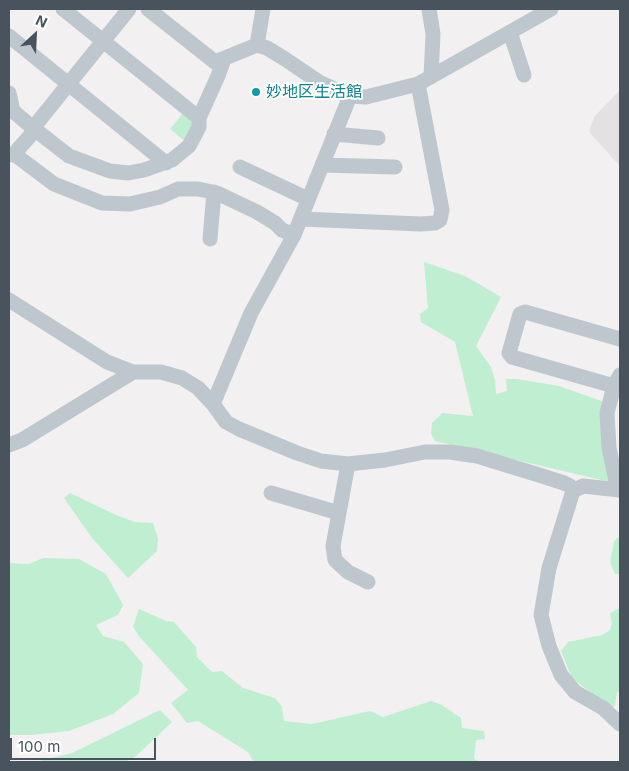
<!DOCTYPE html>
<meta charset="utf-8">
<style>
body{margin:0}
#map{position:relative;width:629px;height:771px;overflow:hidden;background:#f2f0f0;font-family:Inter,sans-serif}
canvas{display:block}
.frame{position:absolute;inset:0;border:10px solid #48535d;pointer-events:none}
.north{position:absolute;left:10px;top:10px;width:50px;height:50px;-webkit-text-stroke:4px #fff;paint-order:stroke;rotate:25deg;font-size:14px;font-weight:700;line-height:20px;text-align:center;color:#48535d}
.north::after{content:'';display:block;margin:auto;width:18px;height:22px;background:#48535d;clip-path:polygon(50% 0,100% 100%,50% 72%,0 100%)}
.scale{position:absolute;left:10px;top:738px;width:146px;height:22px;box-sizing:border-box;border:2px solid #48535d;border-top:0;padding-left:6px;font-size:15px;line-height:18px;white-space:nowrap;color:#48535d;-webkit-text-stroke:4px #fff;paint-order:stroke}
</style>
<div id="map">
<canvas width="629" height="771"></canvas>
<div class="frame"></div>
<div class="north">N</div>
<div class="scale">100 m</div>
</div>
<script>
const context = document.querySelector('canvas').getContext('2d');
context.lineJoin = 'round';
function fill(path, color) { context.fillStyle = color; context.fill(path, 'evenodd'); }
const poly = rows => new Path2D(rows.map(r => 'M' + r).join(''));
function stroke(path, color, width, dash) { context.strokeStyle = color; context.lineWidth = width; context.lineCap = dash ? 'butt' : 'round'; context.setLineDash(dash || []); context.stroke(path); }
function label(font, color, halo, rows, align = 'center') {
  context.font = font + ' Inter,"Noto Sans JP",sans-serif'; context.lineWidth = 4; context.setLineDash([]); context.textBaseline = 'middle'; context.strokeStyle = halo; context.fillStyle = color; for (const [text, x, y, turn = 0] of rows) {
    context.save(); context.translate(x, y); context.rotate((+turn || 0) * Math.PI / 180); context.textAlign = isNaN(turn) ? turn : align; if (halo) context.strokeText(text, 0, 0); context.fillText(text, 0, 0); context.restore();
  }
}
fill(poly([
 [620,90,620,166,589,132,594,117]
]), '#e3e1e2');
fill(poly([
 [184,112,195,123,186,142,170,129],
 [424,262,465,276,501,297,476,346,491,367,495,380,496,394,507,391,506,379,517,379,559,386,604,402,610,482,435,441,431,434,432,423,442,413,473,416,455,342,421,322,420,314,428,308],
 [70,493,116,515,135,522,153,523,158,539,157,551,128,578,92,538,64,498],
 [617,538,620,538,620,574,615,574,610,562,614,542],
 [43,558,79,559,106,574,123,605,118,615,96,625,103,636,124,642,143,664,139,693,113,714,69,731,30,735,9,735,9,563,29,564],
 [620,608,620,692,617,692,615,705,612,710,572,678,561,651,568,642,602,635,610,630,612,623,610,613],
 [139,609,166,621,174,622,196,647,197,657,212,672,222,671,243,688,275,698,282,707,284,721,312,724,370,711,383,717,431,701,442,705,461,718,462,728,484,731,485,739,476,740,474,759,480,762,254,762,248,752,198,721,187,723,171,703,188,690,138,635,133,627],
 [160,710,172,722,136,756,125,762,35,762,72,753]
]), '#bfeed0');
stroke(poly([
 [63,9,199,118],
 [129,9,33,128,69,156,110,171,128,173,144,170,172,160,189,146,199,127,199,118,218,76,224,59],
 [148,9,215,62,257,45,267,48,285,59,319,82,350,96],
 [429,9,433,34,431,77],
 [510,32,524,75],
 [9,36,166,163],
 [257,45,263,9],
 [9,93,13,111,33,128],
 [334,134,378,138],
 [14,154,36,129],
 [9,155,14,154,54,184,102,203,130,204,160,197,178,189,198,189,217,193,257,212,275,223,282,230,294,235],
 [322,165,395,167],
 [240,167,308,199],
 [301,219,421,224,435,223,440,220,442,210,418,84],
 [210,239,214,192],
 [9,300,107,362,133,372,161,372,182,378,198,388,213,404,251,313,294,235,350,96,366,97,418,84,551,9],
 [614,386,512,357,509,353,520,314,525,312,620,339],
 [213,404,226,422,239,429,297,453,321,461,348,464,385,460,425,452,450,452,477,456,539,475,564,483,570,486,573,491],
 [9,445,22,440,133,372],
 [348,464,333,546,335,560,348,572,368,582],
 [618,490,609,448,607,413,614,386,620,375],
 [573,491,549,568,541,615,549,646,561,675,575,692,603,708,620,724],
 [573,491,583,486,620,490],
 [271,493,339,513]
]), '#bec7ce', 15);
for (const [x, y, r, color] of [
 [256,92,5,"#0f9aa8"]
]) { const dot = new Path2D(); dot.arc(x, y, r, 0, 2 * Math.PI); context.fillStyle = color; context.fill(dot); stroke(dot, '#fff', 2); }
label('16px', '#0d838f', '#fff', [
 ["妙地区生活館",266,92]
], 'left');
</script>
